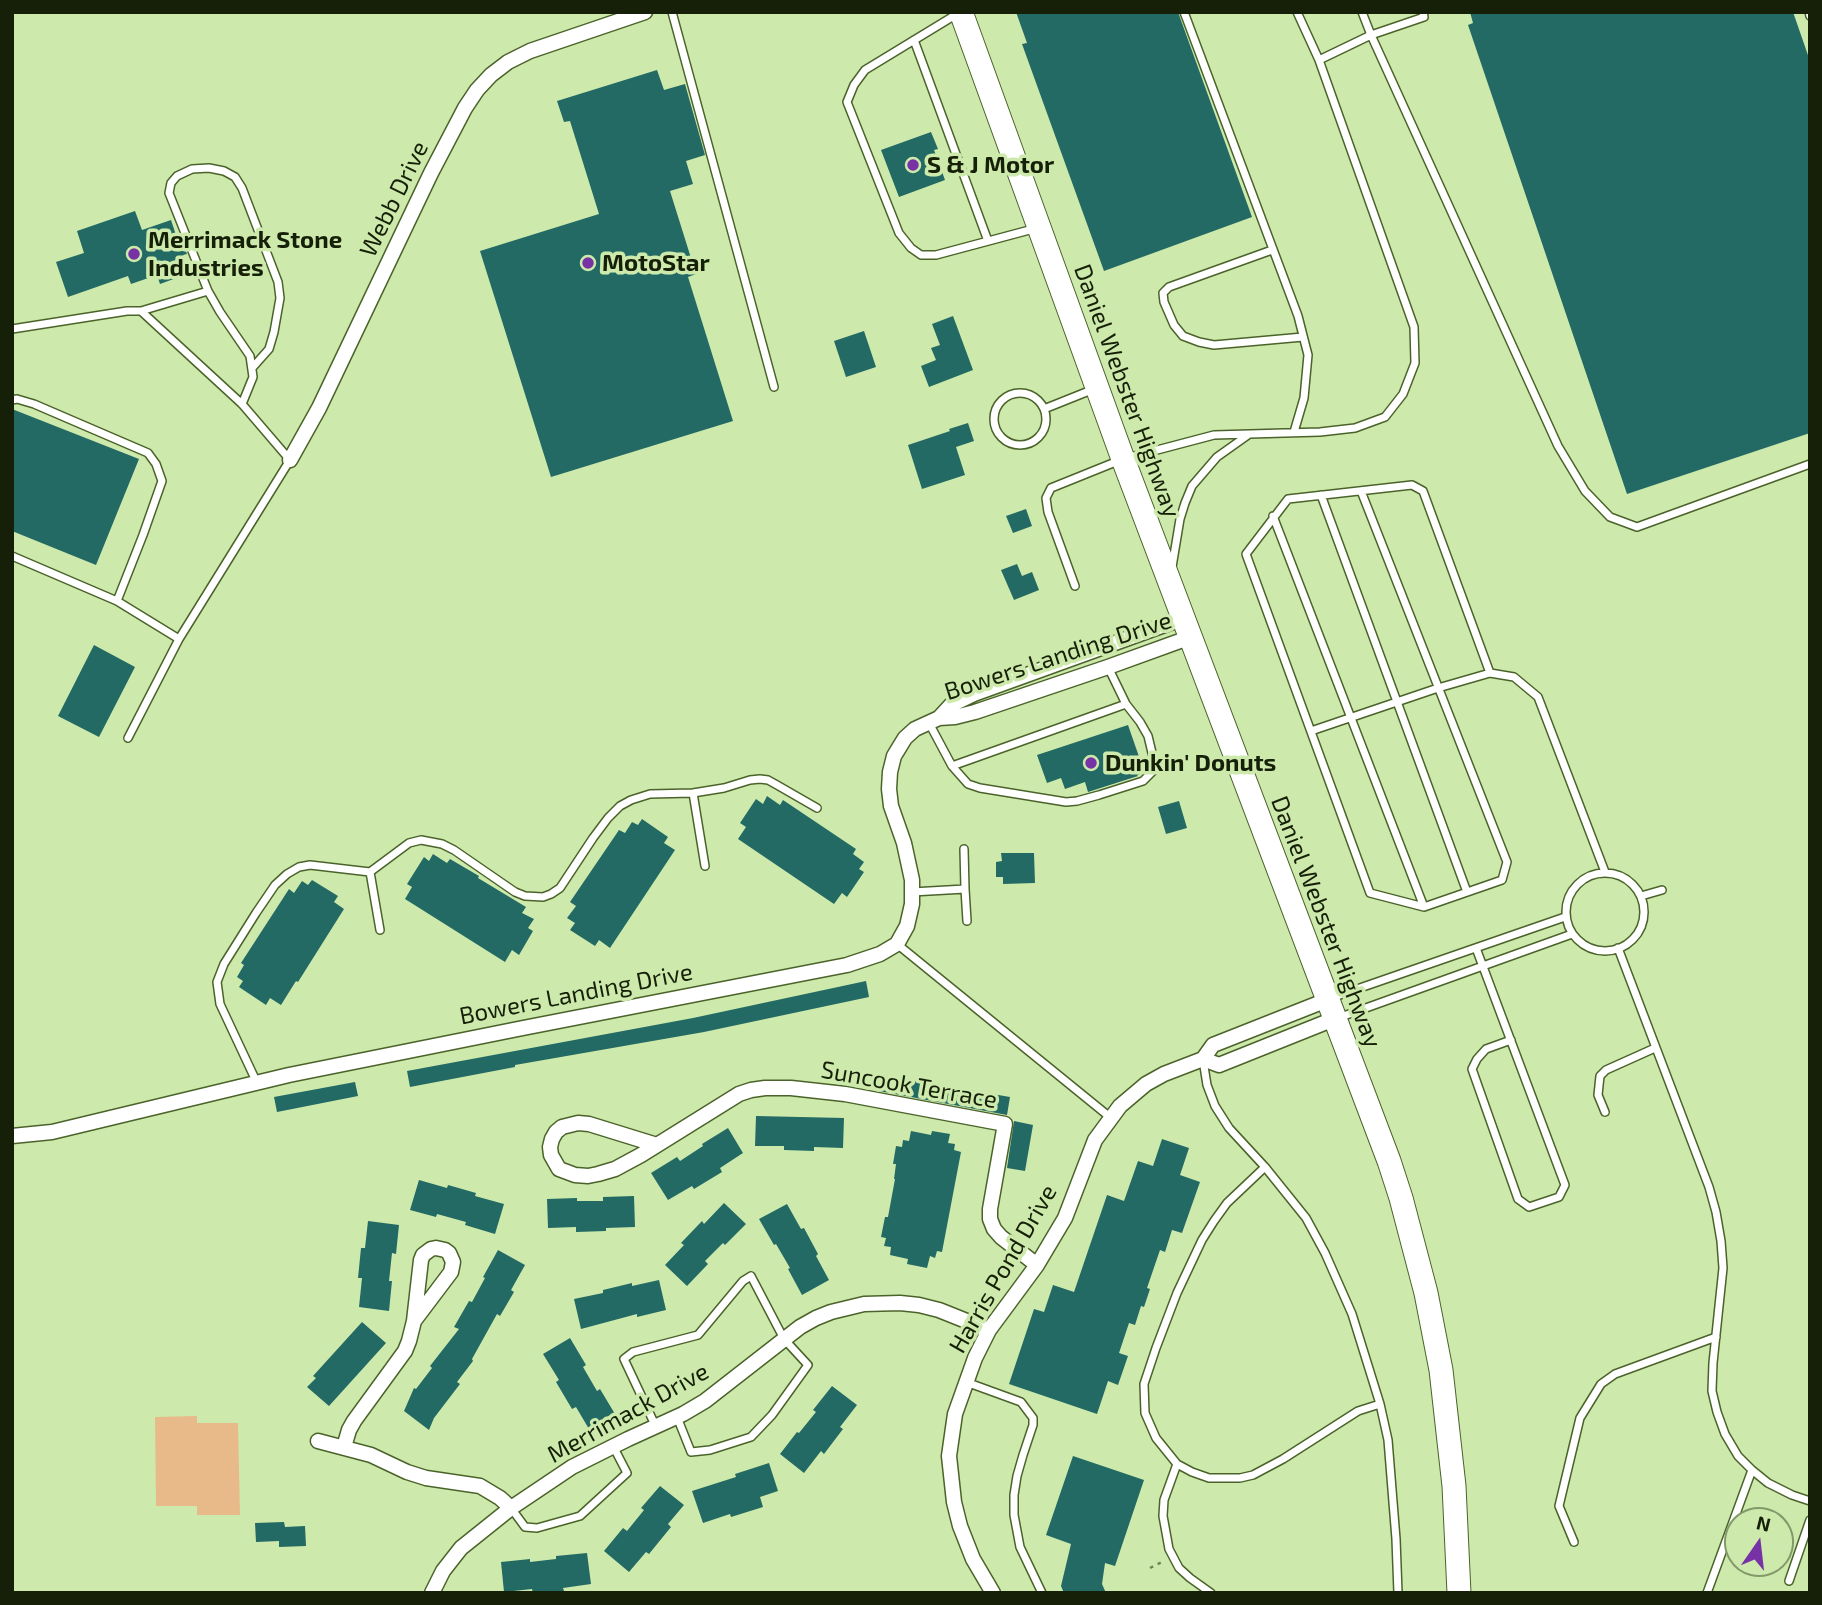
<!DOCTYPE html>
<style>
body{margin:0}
#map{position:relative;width:1822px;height:1605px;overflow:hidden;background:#cdeaac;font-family:"Exo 2",sans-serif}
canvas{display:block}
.frame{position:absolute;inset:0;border:14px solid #162008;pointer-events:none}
.north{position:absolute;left:1724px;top:1507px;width:70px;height:70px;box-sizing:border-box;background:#cdeaac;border:2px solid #84996a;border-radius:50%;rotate:14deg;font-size:19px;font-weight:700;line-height:28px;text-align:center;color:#162008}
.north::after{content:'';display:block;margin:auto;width:24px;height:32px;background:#7732a6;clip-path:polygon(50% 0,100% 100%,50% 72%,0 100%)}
</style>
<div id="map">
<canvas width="1822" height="1605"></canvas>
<div class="frame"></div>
<div class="north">N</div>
</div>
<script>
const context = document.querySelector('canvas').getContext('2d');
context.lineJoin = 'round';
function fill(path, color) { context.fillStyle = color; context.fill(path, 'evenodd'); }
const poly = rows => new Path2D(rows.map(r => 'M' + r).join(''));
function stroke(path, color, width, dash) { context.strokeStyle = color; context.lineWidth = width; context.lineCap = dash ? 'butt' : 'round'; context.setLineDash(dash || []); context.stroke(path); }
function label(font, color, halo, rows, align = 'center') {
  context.font = font + ' "Exo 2",sans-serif'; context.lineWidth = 7; context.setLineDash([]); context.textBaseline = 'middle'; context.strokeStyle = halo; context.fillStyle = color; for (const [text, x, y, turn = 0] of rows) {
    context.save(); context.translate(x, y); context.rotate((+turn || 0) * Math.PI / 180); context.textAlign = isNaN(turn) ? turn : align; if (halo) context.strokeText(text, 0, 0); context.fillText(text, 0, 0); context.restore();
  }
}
fill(poly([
 [197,1416,197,1423,238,1423,240,1515,197,1515,197,1506,156,1506,155,1417]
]), '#e8ba89');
fill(poly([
 [1016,12,1178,12,1252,217,1104,271,1022,44,1027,43],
 [1470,12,1793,12,1810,61,1810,433,1627,494,1468,25,1473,23],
 [657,70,664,90,685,84,705,155,686,161,693,184,670,191,696,274,688,277,733,421,551,477,480,251,599,214,570,121,564,122,557,101],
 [931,132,938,149,934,150,945,180,899,197,881,150],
 [135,211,142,230,171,220,178,241,181,240,187,254,183,255,190,273,160,284,157,275,131,284,128,276,68,297,56,262,84,253,77,231],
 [953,316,973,370,929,387,921,366,936,360,931,348,940,345,932,324],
 [864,331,876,367,846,377,834,341],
 [12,409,139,459,96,565,12,531],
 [968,423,974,441,956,447,965,475,922,489,908,445,950,431,949,429],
 [1026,509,1032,526,1013,533,1006,516],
 [1017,564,1022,576,1032,572,1039,590,1014,600,1001,570],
 [94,645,135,667,99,737,58,716],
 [1128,725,1144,771,1143,773,1137,775,1138,776,1088,792,1085,782,1065,789,1061,778,1047,783,1037,755],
 [767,796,780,805,783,800,856,849,853,854,864,862,859,869,864,872,847,897,842,893,834,904,738,839,746,827,740,823,756,799,763,804],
 [1179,801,1187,828,1166,834,1158,807],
 [642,819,668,837,664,843,675,850,610,948,599,940,595,946,570,930,575,923,567,918,576,906,570,902,619,830,625,833,632,822,638,825],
 [1001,853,1034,853,1035,883,1003,884,1003,877,996,877,996,862,1002,861],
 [433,854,447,863,450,859,479,876,478,878,526,907,522,913,534,919,528,928,533,931,519,955,512,950,505,962,405,899,412,887,407,884,424,857,429,861],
 [312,880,338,896,334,902,344,909,298,982,296,981,281,1005,270,998,266,1005,239,987,243,981,237,977,244,965,241,963,289,889,294,893,302,881,308,885],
 [866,981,869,997,704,1032,515,1065,515,1067,410,1087,407,1071,693,1018],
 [882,1075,1010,1097,1007,1115,879,1091],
 [355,1082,358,1096,277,1112,274,1097],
 [756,1116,844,1118,843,1148,814,1147,814,1151,784,1150,784,1146,755,1146],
 [1014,1121,1033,1125,1025,1171,1007,1168],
 [728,1128,743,1153,720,1168,722,1172,694,1189,692,1186,668,1200,651,1173,677,1157,680,1161,703,1146,702,1144],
 [911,1131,931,1135,932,1131,950,1134,948,1143,955,1144,954,1150,961,1152,942,1252,937,1251,935,1258,930,1256,927,1268,907,1264,908,1259,890,1255,891,1247,884,1246,886,1238,881,1237,885,1217,888,1217,895,1179,894,1179,896,1164,893,1164,896,1146,902,1147,903,1140,909,1141],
 [1162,1139,1189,1148,1180,1175,1200,1182,1182,1233,1172,1230,1165,1252,1160,1250,1147,1288,1150,1289,1144,1307,1141,1306,1135,1325,1129,1323,1119,1353,1128,1356,1118,1385,1108,1381,1097,1414,1009,1384,1034,1309,1044,1312,1053,1285,1074,1292,1107,1195,1124,1201,1138,1161,1153,1166],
 [419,1180,447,1188,448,1185,476,1193,475,1196,504,1204,495,1234,465,1225,466,1222,437,1214,436,1217,410,1210],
 [634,1196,635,1227,606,1228,606,1231,576,1232,576,1227,548,1228,547,1199,577,1198,577,1201,603,1201,603,1197],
 [724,1203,746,1224,725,1245,723,1243,705,1261,708,1264,687,1286,665,1265,684,1245,681,1243,702,1221,704,1224],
 [787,1204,801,1229,804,1228,818,1254,816,1256,829,1280,802,1295,788,1269,790,1268,776,1244,774,1245,759,1219],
 [368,1221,399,1225,396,1254,392,1253,389,1281,392,1281,389,1311,359,1307,362,1278,358,1278,361,1248,365,1248],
 [498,1250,525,1265,511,1290,514,1292,500,1316,497,1314,472,1359,473,1361,457,1382,460,1384,434,1418,429,1430,404,1411,414,1388,416,1389,432,1368,430,1366,459,1329,454,1327,469,1301,472,1302,485,1278,483,1277],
 [659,1280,666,1310,637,1317,637,1314,581,1329,574,1299,603,1293,603,1290,632,1283,632,1286],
 [362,1322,386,1343,329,1406,307,1387,316,1378,313,1376],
 [570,1338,586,1365,583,1367,597,1391,600,1389,615,1414,589,1429,576,1407,572,1409,556,1382,559,1380,543,1354],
 [832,1386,857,1405,840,1427,843,1429,824,1454,821,1451,804,1473,780,1454,797,1432,799,1433,816,1412,813,1410],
 [1073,1456,1144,1480,1115,1566,1105,1563,1102,1584,1106,1593,1064,1593,1061,1586,1071,1544,1046,1535],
 [769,1463,778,1491,760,1497,763,1507,731,1517,730,1514,703,1523,692,1491,736,1477,735,1474],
 [660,1486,684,1505,668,1524,671,1527,649,1554,646,1552,629,1572,604,1551,623,1528,627,1531,644,1510,641,1508],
 [284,1522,285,1527,305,1526,306,1546,279,1547,279,1541,256,1542,255,1523],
 [587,1553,591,1584,563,1588,564,1591,545,1593,533,1593,532,1589,504,1592,501,1562,530,1559,530,1562,556,1559,556,1556]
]), '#236964');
const service = poly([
 [672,12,774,387],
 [1184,12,1298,316,1308,355,1304,398,1294,432],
 [1362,12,1371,35,1558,446,1585,491,1610,517,1637,527,1810,464],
 [1809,12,1810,16],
 [957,14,865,70,854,85,847,102,899,233,911,248,921,255,936,255,1037,228],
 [914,40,988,241],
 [1319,60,1371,35,1424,17,1423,12],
 [1272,250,1169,287,1163,293,1164,302,1174,325,1183,336,1199,342,1214,345,1303,337],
 [141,311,208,291],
 [12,329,127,311,141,311,242,404,290,460,179,639,128,738],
 '994 419a26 26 0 1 1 52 0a26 26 0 1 1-52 0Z',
 [12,400,17,399,34,404,148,453,156,464,162,481,143,535,117,601],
 [242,404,253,377,250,356,220,312,208,291,169,193,171,183,177,176,192,169,209,168,224,171,235,177,242,188,278,282,280,298,274,332,269,349,253,367],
 [1044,409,1094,389],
 [1361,491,1507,862,1502,880,1424,907,1370,893,1246,554,1288,499,1412,485,1423,491,1490,673],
 [1321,495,1467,892],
 [1273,516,1424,907],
 [12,556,117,601,179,639],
 [1172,567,1180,519,1185,503,1192,486,1217,457,1248,435],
 [1075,586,1048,512,1046,498,1051,488,1123,459,1214,435,1320,432,1355,428,1385,417,1403,394,1415,363,1414,327,1319,60,1297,12],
 [929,723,952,766,1126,704],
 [1311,731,1438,688,1490,673,1514,677,1538,697,1605,872],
 [952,766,968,784,980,788,1066,802,1077,801,1099,795,1143,781,1153,771,1154,761,1148,736,1140,722,1126,704,1108,667],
 [693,793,724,788,750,780,760,779,768,780,777,785,817,808],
 '1566 912a39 39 0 1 1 78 0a39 39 0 1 1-78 0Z',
 [965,889,967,921],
 [912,892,965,889,964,849],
 [1641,896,1662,890],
 [380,930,370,872,409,843,421,840,442,844,454,850,515,892,525,896,543,897,551,894,560,888,593,838,608,818,620,806,631,800,650,794,693,793,705,866],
 [897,944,1111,1118],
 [1476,948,1565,1185,1559,1197,1529,1207,1518,1199,1472,1069,1477,1059,1486,1049,1511,1040],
 [1618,948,1709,1187,1716,1212,1721,1241,1723,1268,1713,1363,1712,1391,1717,1412,1725,1434,1738,1456,1752,1470,1768,1483,1792,1495,1810,1501],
 [1331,998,1565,917],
 [1338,1018,1572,934],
 [1203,1060,1207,1085,1215,1106,1229,1128,1265,1167,1306,1218,1325,1253,1352,1314,1380,1404,1388,1440,1396,1539,1398,1593],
 [257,1083,220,1004,217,982,224,964,256,913,275,885,287,874,299,867,310,865,370,872],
 [1605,1112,1598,1095,1600,1076,1606,1070,1655,1048],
 [1265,1167,1227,1203,1214,1221,1202,1240,1177,1293,1156,1348,1144,1384,1145,1413,1156,1438,1177,1464,1192,1472,1209,1478,1240,1478,1253,1475,1283,1459,1358,1411,1380,1404],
 [966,1382,1021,1402,1033,1418,1033,1425,1023,1455,1017,1476,1014,1495,1014,1515,1020,1547,1042,1593],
 [656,1427,624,1359,633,1352,698,1335,743,1281,751,1276,784,1339,808,1365,772,1415,751,1437,710,1450,691,1452,677,1417],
 [1177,1464,1164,1500,1163,1516,1169,1549,1179,1568,1190,1578,1211,1593],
 [511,1508,525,1527,537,1528,580,1516,627,1473,613,1446],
 [1574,1542,1559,1506,1580,1418,1601,1384,1615,1374,1716,1337],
 [1789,1581,1810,1520],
 [1707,1593,1752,1470]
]);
const minor = poly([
 [290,460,319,408,431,173,465,108,477,90,491,75,508,62,530,51,645,12],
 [939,718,951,705,974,694,1184,618],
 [1203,1059,1219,1065,1334,1019],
 [12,1136,52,1132,289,1075,523,1028,816,971,847,965,880,954,897,944,907,926,912,904,912,880,904,843,891,806,889,789,890,772,894,756,905,738,915,729,939,718,955,717,975,712,1108,667,1191,637],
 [657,1145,589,1124,578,1123,562,1127,556,1132,552,1139,550,1147,551,1155,559,1169,575,1175,588,1176,598,1174,615,1169,641,1155,739,1094,751,1090,765,1088,791,1088,845,1094,1005,1124,990,1209,990,1219,994,1229,1001,1237,1037,1265],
 [318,1441,371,1455,407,1472,426,1478,480,1486,500,1498,511,1508],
 [344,1447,349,1430,354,1421,405,1351,409,1341,414,1321,451,1272,453,1262,449,1253,445,1250,436,1248,431,1249,423,1255,421,1260,414,1321],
 [432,1593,443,1571,461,1548,511,1508,572,1467,628,1439,683,1414,705,1401,800,1327,816,1318,831,1312,864,1304,900,1303,919,1305,939,1310,989,1330],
 [993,1593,973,1559,960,1526,954,1502,949,1456,955,1414,975,1358,989,1330,1037,1265,1065,1218,1095,1140,1120,1106,1146,1084,1164,1074,1203,1059,1213,1045,1327,1000]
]);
const primary = poly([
 [961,12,1123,459,1389,1161,1401,1198,1426,1293,1441,1370,1454,1486,1459,1593]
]);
stroke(service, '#4b632a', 10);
stroke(minor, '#4b632a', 17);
stroke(primary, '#4b632a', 25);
stroke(poly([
 [1366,1020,1368,1024,1373,1027],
 [1150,1568,1162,1562]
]), '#708359', 2.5, [3.5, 5]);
stroke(service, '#fff', 7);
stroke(minor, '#fff', 14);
stroke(primary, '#fff', 23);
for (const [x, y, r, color] of [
 [913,165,7,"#7732a6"],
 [134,254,7,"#7732a6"],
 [588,263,7,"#7732a6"],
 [1091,763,7,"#7732a6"]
]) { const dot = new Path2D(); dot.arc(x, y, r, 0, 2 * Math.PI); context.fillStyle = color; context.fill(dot); stroke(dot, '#cdeaac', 2.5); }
label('bold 24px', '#162008', '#cdeaac', [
 ["S & J Motor",927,165],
 ["Merrimack Stone",148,240],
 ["Industries",148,268],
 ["MotoStar",602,263],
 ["Dunkin' Donuts",1105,763]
], 'left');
label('24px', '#162008', '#cdeaac', [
 ["Webb Drive",394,199,-64],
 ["Daniel Webster Highway",1127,391,70],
 ["Bowers Landing Drive",1058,656,-18],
 ["Daniel Webster Highway",1326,922,69],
 ["Bowers Landing Drive",576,994,-11],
 ["Suncook Terrace",909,1085,10],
 ["Harris Pond Drive",1003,1269,-60],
 ["Merrimack Drive",628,1413,-29]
]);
</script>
